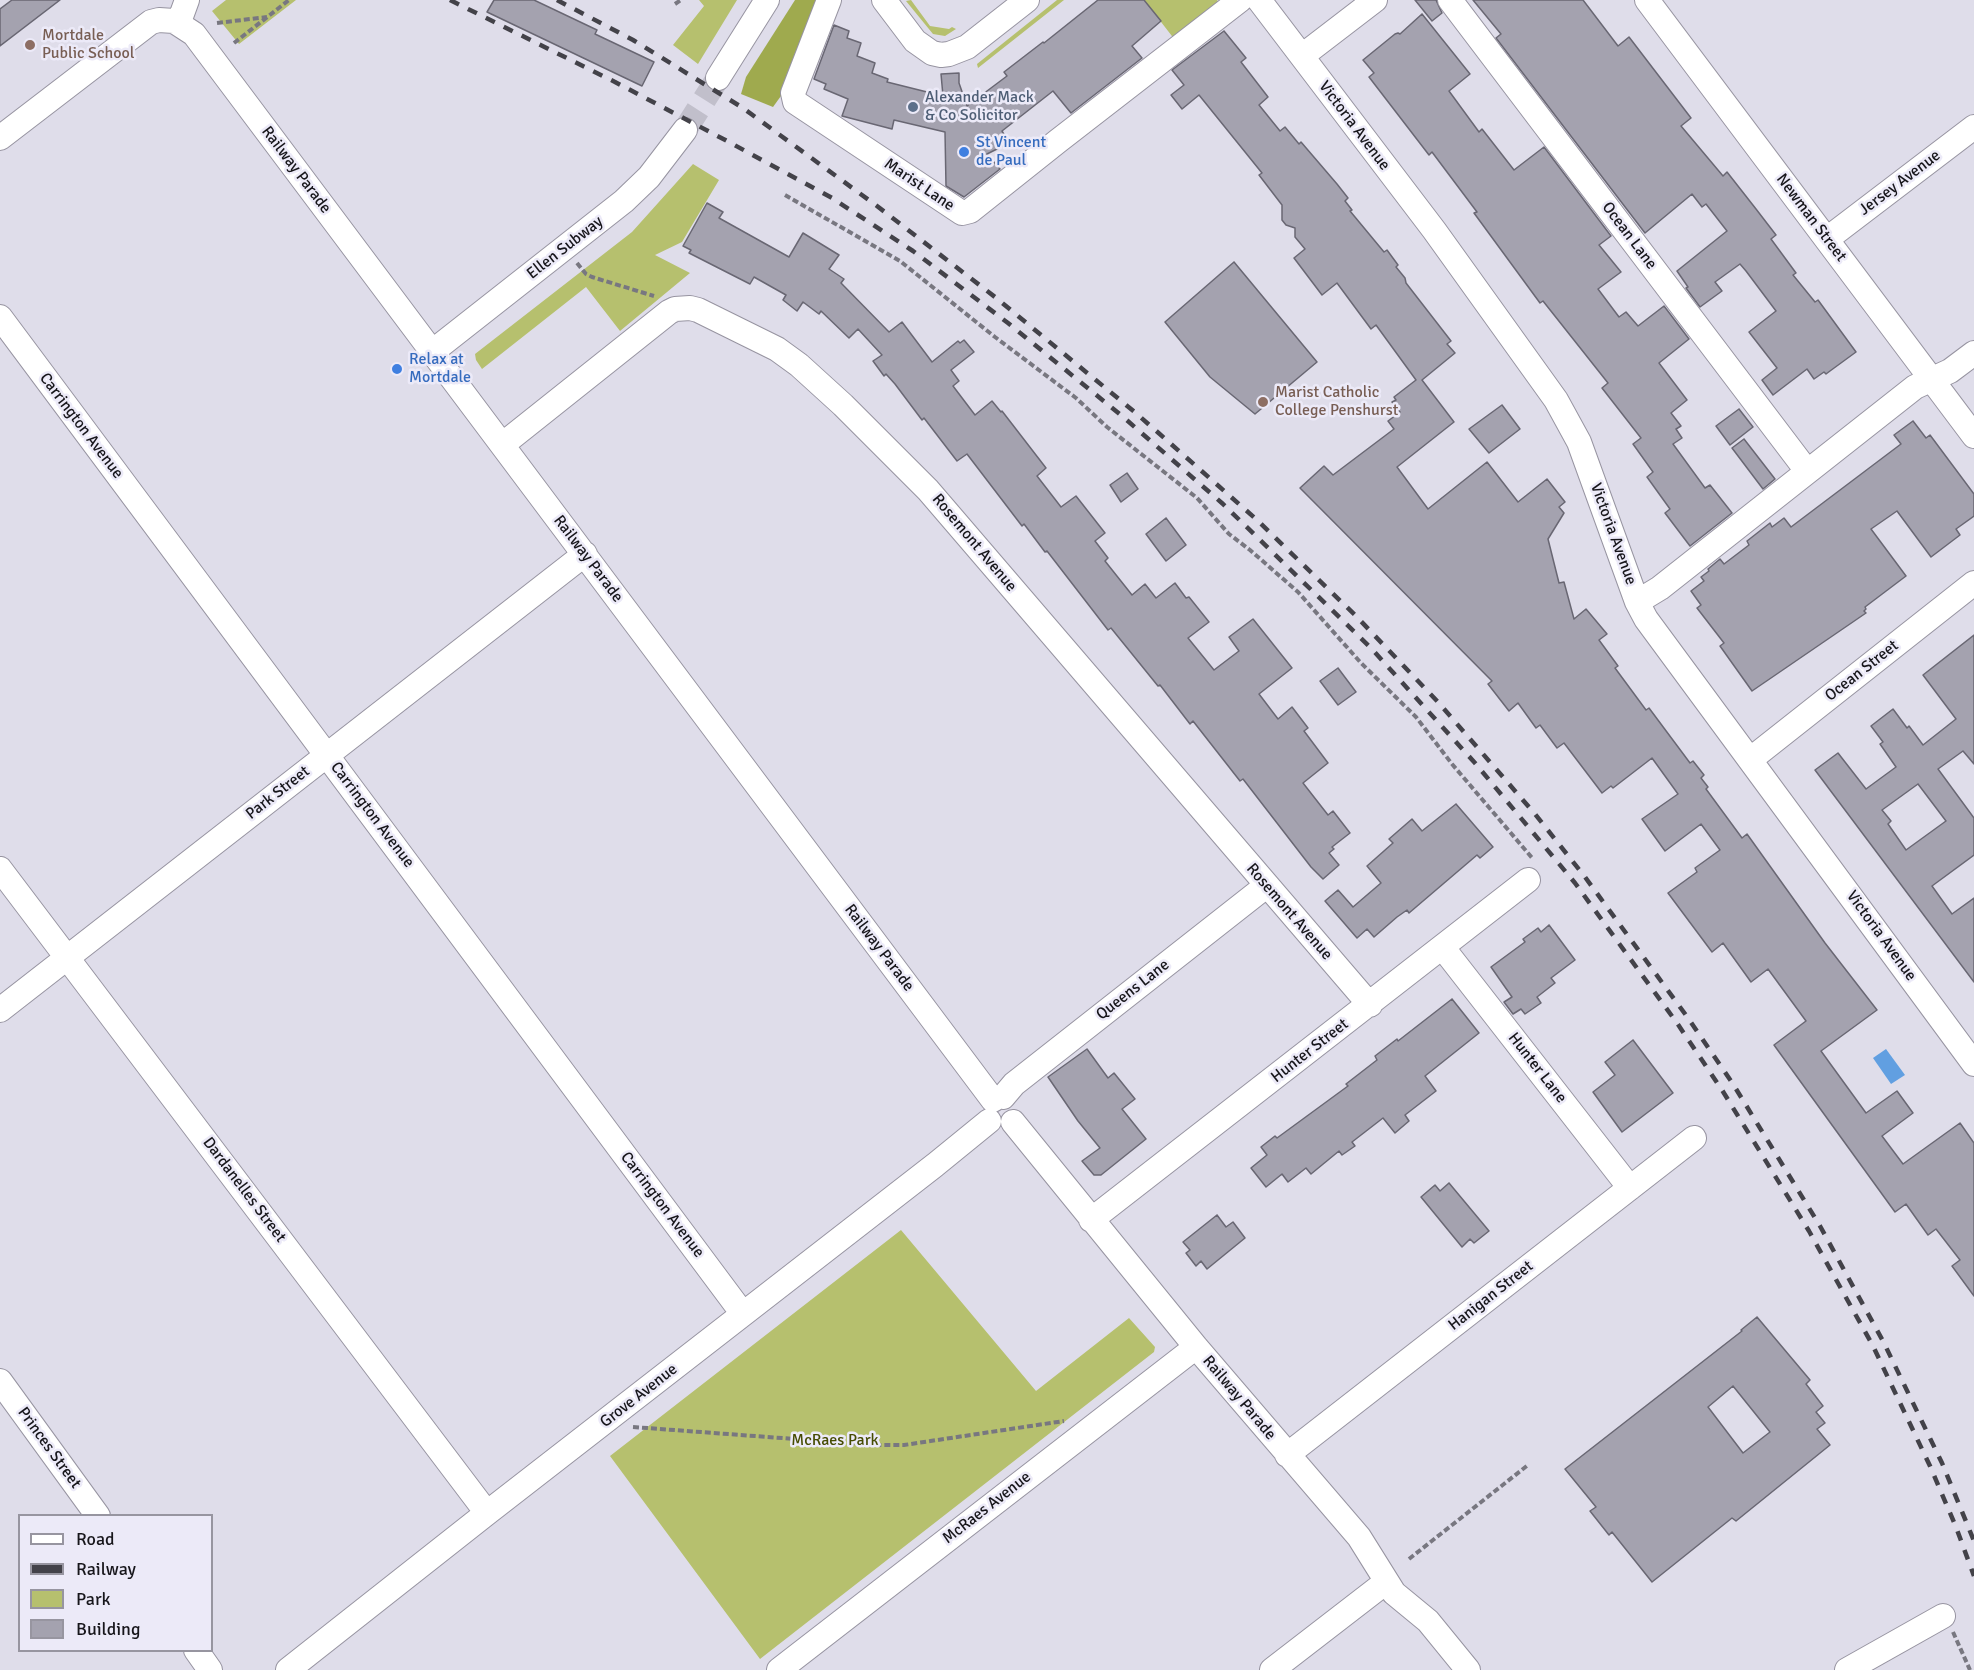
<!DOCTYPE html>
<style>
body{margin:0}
#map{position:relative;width:1974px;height:1670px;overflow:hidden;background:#dfddea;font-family:Signika,sans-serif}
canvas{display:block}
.legend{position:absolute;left:18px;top:1514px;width:195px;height:138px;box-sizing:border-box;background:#eceaf8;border:2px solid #9795a0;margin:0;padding:8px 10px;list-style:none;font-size:18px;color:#17161b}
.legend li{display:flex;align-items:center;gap:12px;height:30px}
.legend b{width:30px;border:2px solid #9795a0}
</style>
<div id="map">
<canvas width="1974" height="1670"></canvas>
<ul class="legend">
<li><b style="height:8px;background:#fff"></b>Road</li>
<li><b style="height:8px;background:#434249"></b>Railway</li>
<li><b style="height:16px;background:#b6c06e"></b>Park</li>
<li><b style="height:16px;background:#a4a2af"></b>Building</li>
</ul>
</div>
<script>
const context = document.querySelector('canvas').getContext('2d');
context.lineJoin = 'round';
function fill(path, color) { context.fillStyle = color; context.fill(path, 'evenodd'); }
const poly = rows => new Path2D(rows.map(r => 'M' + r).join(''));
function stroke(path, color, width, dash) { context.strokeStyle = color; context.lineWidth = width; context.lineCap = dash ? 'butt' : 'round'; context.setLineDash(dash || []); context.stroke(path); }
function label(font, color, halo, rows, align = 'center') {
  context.font = font + ' Signika,sans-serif'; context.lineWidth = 5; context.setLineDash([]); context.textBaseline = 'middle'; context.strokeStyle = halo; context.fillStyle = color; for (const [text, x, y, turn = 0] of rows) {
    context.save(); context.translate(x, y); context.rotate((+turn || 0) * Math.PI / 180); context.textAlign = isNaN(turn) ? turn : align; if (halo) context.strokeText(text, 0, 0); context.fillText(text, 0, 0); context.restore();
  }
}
fill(poly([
 [226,0,296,0,239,44,212,11],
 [699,0,737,0,698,64,673,45,704,6],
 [911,0,930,26,949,29,952,27,956,29,945,36,933,34,906,1],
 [1057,0,1064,0,978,68,977,64],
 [1144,0,1217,0,1220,4,1175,40],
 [693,164,719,180,682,242,655,255,690,273,620,331,586,287,482,369,476,360,475,354,632,232],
 [901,1230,1036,1391,1129,1318,1155,1347,1154,1352,760,1659,610,1456]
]), '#b6c06e');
fill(poly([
 [795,0,819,0,786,89,773,107,741,94,746,77]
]), '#9faa4e');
fill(poly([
 [1886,1049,1905,1075,1891,1084,1873,1058]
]), '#619fe1');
const building = poly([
 [12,0,60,0,0,46,0,9,12,0],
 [494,0,534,0,597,30,595,34,654,62,642,86,487,12,494,0],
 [1098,0,1144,0,1161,21,1132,46,1142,58,1071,113,1053,91,1002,131,1009,143,987,154,1000,169,964,197,946,186,945,132,894,120,892,129,842,116,848,99,824,89,826,84,814,79,834,25,849,31,847,38,861,43,857,56,875,63,872,73,888,79,887,82,943,96,941,74,959,73,959,83,967,106,1007,76,1004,72,1043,42,1044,43,1098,0],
 [1415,0,1436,0,1442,13,1432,21,1415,0],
 [1473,0,1583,0,1618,46,1629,37,1691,118,1681,126,1723,176,1727,172,1756,209,1776,235,1771,239,1796,273,1793,275,1815,302,1818,300,1856,352,1830,371,1826,374,1824,372,1814,379,1807,369,1773,395,1762,380,1777,368,1749,332,1776,311,1746,271,1740,264,1715,282,1722,291,1700,307,1686,288,1688,287,1677,271,1727,231,1706,204,1702,207,1692,194,1645,233,1496,38,1501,34,1473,0],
 [1422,14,1470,74,1449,91,1479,132,1482,129,1514,170,1544,147,1611,236,1599,245,1621,272,1598,289,1619,317,1626,312,1638,326,1664,306,1689,339,1659,363,1687,400,1671,413,1681,426,1676,429,1682,438,1673,444,1705,488,1710,485,1732,513,1690,546,1665,513,1670,509,1647,477,1653,472,1633,444,1641,438,1602,388,1608,383,1543,301,1540,303,1474,213,1477,212,1432,152,1429,155,1369,77,1374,73,1363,60,1395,34,1398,33,1400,34,1422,14],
 [1224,31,1246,58,1241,62,1268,97,1259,105,1280,131,1285,127,1299,144,1301,142,1337,184,1348,198,1345,201,1352,210,1350,211,1384,252,1387,250,1398,265,1396,267,1405,278,1406,283,1451,341,1447,344,1455,353,1422,380,1454,422,1397,467,1428,509,1487,462,1518,502,1547,479,1565,502,1559,507,1564,513,1548,539,1559,583,1564,582,1574,619,1586,609,1607,634,1599,640,1618,666,1615,668,1646,710,1649,708,1690,763,1693,761,1704,775,1701,778,1708,787,1706,789,1742,838,1747,834,1825,943,1877,1010,1821,1051,1866,1113,1897,1091,1913,1113,1882,1136,1903,1164,1960,1123,1974,1143,1974,1296,1952,1266,1960,1260,1936,1229,1928,1235,1906,1204,1895,1212,1774,1045,1806,1021,1768,969,1751,982,1723,943,1712,952,1668,893,1697,872,1695,868,1720,850,1701,824,1665,851,1642,819,1678,794,1652,758,1613,788,1611,786,1602,793,1564,743,1557,748,1540,725,1536,728,1518,703,1509,711,1488,684,1492,681,1300,488,1324,466,1333,475,1394,429,1388,421,1400,412,1392,402,1396,400,1394,397,1416,380,1376,325,1371,329,1337,283,1322,295,1294,258,1305,249,1295,237,1295,228,1286,225,1282,220,1282,205,1259,175,1262,173,1199,95,1182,109,1171,95,1184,85,1172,70,1224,31],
 [707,203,723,212,719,218,789,257,803,233,839,255,829,269,844,279,841,283,889,332,902,322,932,362,958,341,960,343,964,340,974,352,951,370,959,381,953,386,975,415,992,401,1001,412,1002,411,1046,468,1037,476,1061,507,1076,496,1105,533,1095,541,1108,558,1105,561,1132,595,1145,584,1156,598,1175,583,1186,598,1189,597,1209,622,1188,638,1214,670,1239,651,1229,637,1253,619,1292,668,1259,694,1278,719,1292,707,1308,728,1304,731,1328,763,1303,783,1328,815,1333,811,1350,833,1332,847,1334,849,1329,853,1339,865,1323,879,1311,867,1243,779,1240,781,1193,721,1190,724,1160,685,1158,686,1111,628,1108,630,1047,551,1045,552,1024,524,1022,526,967,454,957,461,924,418,922,420,895,384,886,374,884,376,873,361,882,355,858,329,849,338,821,311,819,314,803,302,797,311,783,300,786,295,754,277,750,284,689,253,691,250,683,246,707,203],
 [1234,262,1317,362,1255,414,1210,377,1165,322,1234,262],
 [1502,405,1520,429,1489,453,1469,429,1502,405],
 [1739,409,1753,427,1730,445,1716,426,1739,409],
 [1913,421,1926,438,1930,435,1974,494,1974,516,1956,529,1960,535,1931,557,1897,511,1871,529,1906,576,1865,607,1866,609,1864,611,1866,613,1752,691,1720,646,1724,643,1697,608,1701,605,1691,591,1704,581,1701,577,1709,571,1708,569,1720,559,1724,564,1749,545,1747,541,1770,523,1772,527,1784,518,1791,527,1901,444,1894,435,1913,421],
 [1744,439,1775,479,1763,489,1732,448,1744,439],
 [1127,473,1138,489,1121,502,1110,485,1127,473],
 [1166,518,1186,545,1166,561,1146,534,1166,518],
 [1974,635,1974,764,1963,751,1938,769,1974,818,1974,855,1932,886,1952,914,1974,898,1974,982,1815,770,1838,753,1866,789,1896,767,1880,744,1883,742,1871,726,1893,709,1907,728,1909,726,1923,745,1956,719,1923,675,1974,635],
 [1918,784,1946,821,1906,850,1888,824,1891,821,1882,810,1918,784],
 [1338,668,1356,692,1338,705,1320,681,1338,668],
 [1456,804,1493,847,1480,858,1477,855,1409,913,1407,910,1397,917,1374,937,1367,929,1357,938,1325,901,1338,890,1353,907,1381,883,1367,866,1393,843,1389,839,1412,819,1422,831,1456,804],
 [1549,925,1575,960,1551,978,1555,983,1537,997,1541,1003,1525,1014,1521,1009,1513,1014,1504,1002,1512,997,1491,967,1525,942,1523,939,1538,928,1541,932,1549,925],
 [1452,999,1479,1033,1425,1076,1436,1091,1405,1115,1409,1121,1395,1133,1383,1118,1352,1142,1355,1146,1342,1155,1339,1151,1311,1174,1306,1168,1288,1182,1282,1174,1266,1187,1251,1168,1267,1155,1261,1147,1275,1136,1277,1138,1348,1086,1346,1084,1377,1060,1375,1056,1397,1039,1398,1041,1452,999],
 [1633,1040,1673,1093,1622,1132,1593,1092,1615,1075,1605,1062,1633,1040],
 [1087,1049,1108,1078,1114,1073,1135,1099,1122,1109,1146,1139,1101,1175,1094,1175,1082,1161,1100,1148,1078,1121,1048,1077,1087,1049],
 [1449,1183,1489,1231,1474,1243,1470,1239,1462,1247,1421,1197,1435,1185,1440,1191,1449,1183],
 [1217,1215,1226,1227,1233,1222,1245,1238,1207,1269,1201,1261,1196,1266,1186,1253,1190,1250,1183,1242,1217,1215],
 [1757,1317,1810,1380,1806,1384,1823,1406,1816,1412,1825,1423,1817,1429,1830,1445,1736,1521,1732,1518,1652,1582,1612,1532,1609,1535,1590,1511,1596,1507,1565,1469,1742,1331,1741,1330,1757,1317],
 [1733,1386,1770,1432,1743,1453,1708,1407,1733,1386]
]);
fill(building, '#a4a2af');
stroke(building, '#696773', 1.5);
stroke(poly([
 [685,130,718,78]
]), '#c1bfcb', 24, [24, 12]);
const minor = poly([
 [829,0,793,93,795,102,962,213,970,211,1058,141,1240,0],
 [884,0,915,41,932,53,941,55,949,54,967,47,1027,0],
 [1259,0,1434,230,1556,400,1579,442,1637,602,1646,619,1974,1064],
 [1450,0,1807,471],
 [1647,0,1974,436],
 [179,22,187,0],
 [1302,56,1375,0],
 [718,78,767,0],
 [0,138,151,22,159,20,174,21,194,34,993,1100],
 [1827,239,1974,127],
 [0,317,743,1314],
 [432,352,624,201,649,177,685,130],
 [502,445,669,312,675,309,690,308,698,310,777,349,799,365,843,405,928,490,1370,1005],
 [1637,602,1660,588,1915,387,1950,371,1974,353],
 [1751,759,1974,583],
 [0,869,487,1513],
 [1443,948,1630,1188],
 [0,1010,585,554],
 [1003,1097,1014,1084,1266,886],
 [1013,1122,1196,1347,1359,1537,1394,1593,1428,1621,1468,1670],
 [1091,1220,1528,880],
 [0,1381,98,1516],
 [1287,1455,1694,1138],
 [196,1650,210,1670],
 [288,1670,487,1513,935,1165,989,1121],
 [779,1670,1196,1347],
 [1272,1670,1386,1582],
 [1847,1670,1943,1616]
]);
stroke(minor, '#9794a1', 26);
stroke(poly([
 [675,4,681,0],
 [217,23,267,17],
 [234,43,289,0],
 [785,195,900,261,995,337,1076,398,1107,427,1197,498,1229,534,1250,550,1298,592,1361,663,1416,717,1452,764,1533,859],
 [577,263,586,274,592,277,654,296],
 [633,1427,876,1445,904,1445,1064,1421],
 [1409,1559,1528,1465],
 [1953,1632,1970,1670]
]), '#787780', 4, [6, 3]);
stroke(minor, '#fff', 24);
stroke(poly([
 [450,0,615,82,727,141,832,198,913,251,1008,323,1122,416,1223,504,1370,647,1475,763,1575,883,1677,1023,1722,1090,1809,1231,1873,1346,1930,1466,1956,1527,1974,1576],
 [557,0,633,40,743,108,877,206,995,297,1137,414,1256,519,1356,616,1438,702,1535,814,1585,877,1688,1018,1733,1084,1820,1226,1884,1343,1942,1463,1974,1541]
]), '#434249', 4.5, [10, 10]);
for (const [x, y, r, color] of [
 [30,45,6,"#8d6e63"],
 [913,107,6,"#5c6f8a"],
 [964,152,6,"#3f7fe0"],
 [397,369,6,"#3f7fe0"],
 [1263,402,6,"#8d6e63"]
]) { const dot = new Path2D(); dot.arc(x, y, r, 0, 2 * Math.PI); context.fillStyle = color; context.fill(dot); stroke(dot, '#eceaf8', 2); }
label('16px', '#785e54', '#eceaf8', [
 ["Mortdale",42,36],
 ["Public School",42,54],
 ["Marist Catholic",1275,393],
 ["College Penshurst",1275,411]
], 'left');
label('16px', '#4e5e75', '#eceaf8', [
 ["Alexander Mack",925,98],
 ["& Co Solicitor",925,116]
], 'left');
label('16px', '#17161b', '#eceaf8', [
 ["Victoria Avenue",1354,126,53],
 ["Railway Parade",296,170,53],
 ["Jersey Avenue",1900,183,-37],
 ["Marist Lane",919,185,34],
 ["Newman Street",1811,218,53],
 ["Ocean Lane",1629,236,53],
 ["Ellen Subway",565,248,-38],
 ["Carrington Avenue",81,426,53],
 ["Victoria Avenue",1613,534,70],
 ["Rosemont Avenue",974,543,50],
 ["Railway Parade",588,559,53],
 ["Ocean Street",1862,671,-38],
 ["Park Street",278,793,-38],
 ["Carrington Avenue",372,815,53],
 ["Rosemont Avenue",1289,912,49],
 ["Victoria Avenue",1881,936,54],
 ["Railway Parade",879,948,53],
 ["Queens Lane",1133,990,-38],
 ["Hunter Street",1310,1051,-38],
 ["Hunter Lane",1537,1068,52],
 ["Dardanelles Street",244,1190,53],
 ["Carrington Avenue",662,1205,53],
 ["Hanigan Street",1491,1296,-38],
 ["Grove Avenue",639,1396,-38],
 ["Railway Parade",1239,1398,50],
 ["Princes Street",49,1448,54],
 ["McRaes Avenue",987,1508,-38]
]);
label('16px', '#366cbe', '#eceaf8', [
 ["St Vincent",976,143],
 ["de Paul",976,161],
 ["Relax at",409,360],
 ["Mortdale",409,378]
], 'left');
label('16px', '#464c03', '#eceaf8', [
 ["McRaes Park",835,1441]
]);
</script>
